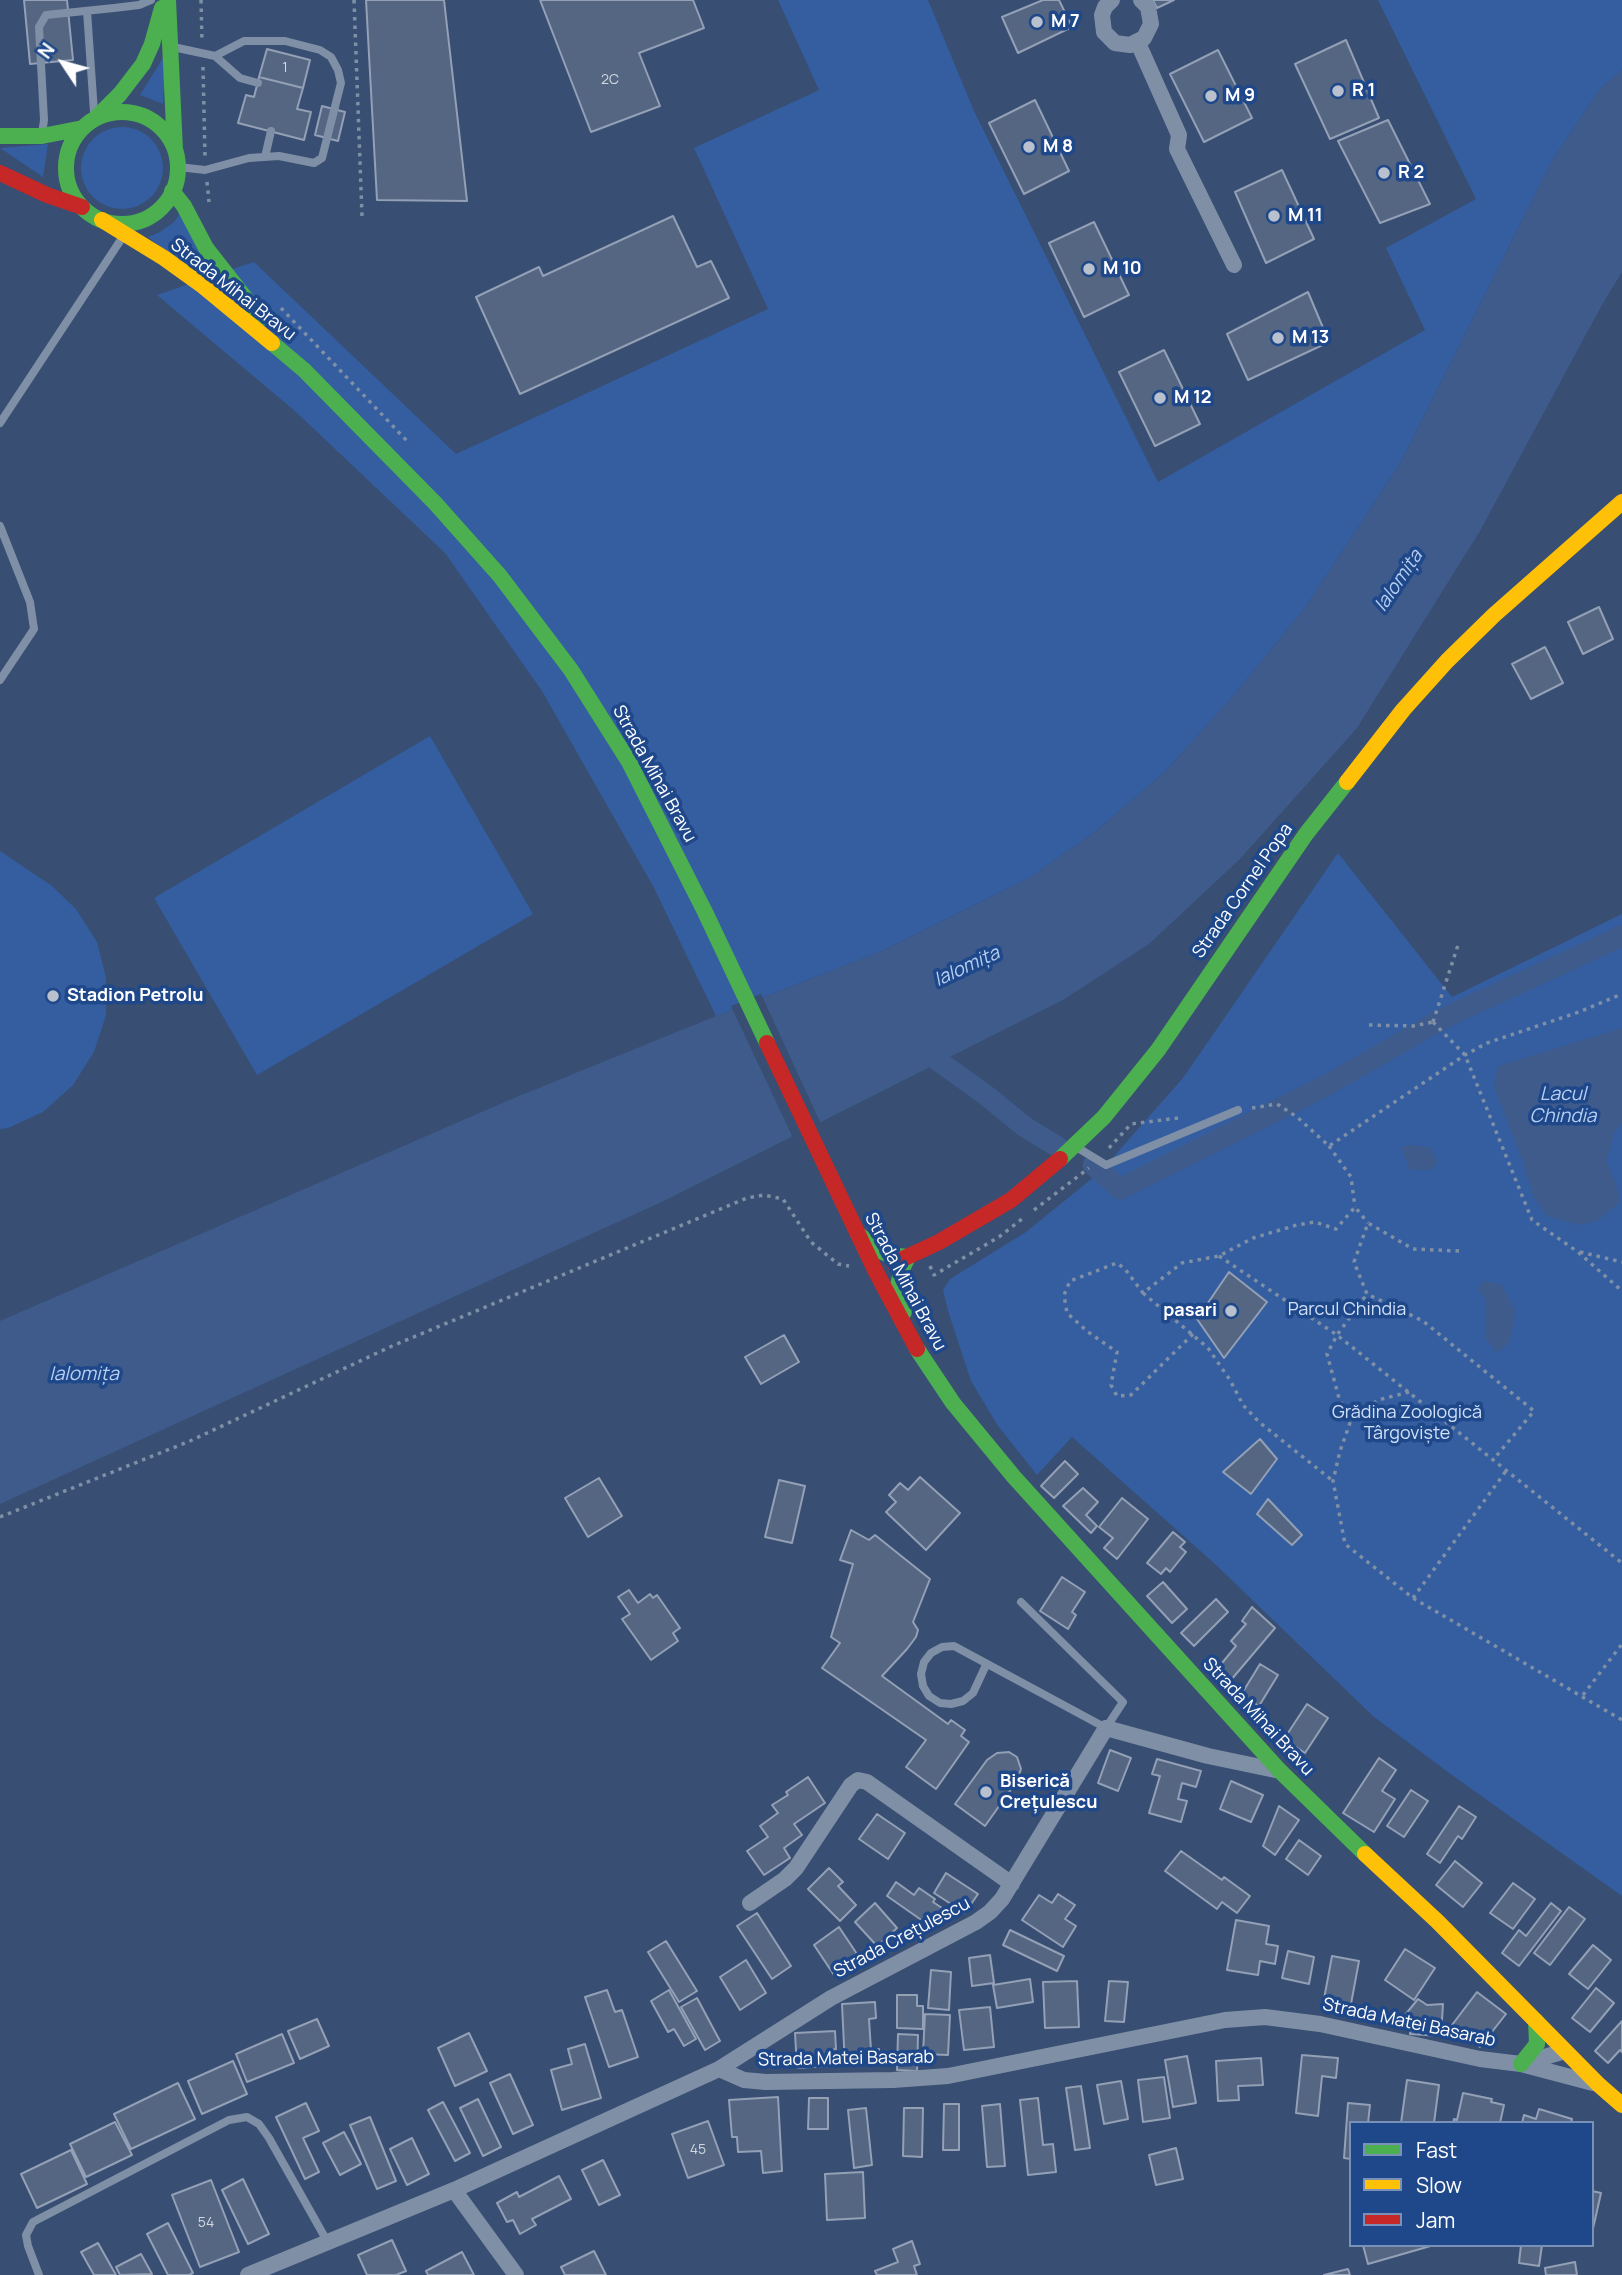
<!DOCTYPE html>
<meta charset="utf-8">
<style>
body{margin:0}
#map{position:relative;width:1622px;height:2275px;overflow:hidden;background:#384e72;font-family:Manrope,sans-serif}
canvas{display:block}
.legend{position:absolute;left:1349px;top:2121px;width:245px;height:126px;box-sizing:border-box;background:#1f488a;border:2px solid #7991b9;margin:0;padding:9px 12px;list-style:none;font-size:21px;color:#fff}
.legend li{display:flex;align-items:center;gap:14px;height:35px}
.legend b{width:35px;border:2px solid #7991b9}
.north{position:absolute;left:28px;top:28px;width:70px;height:70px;-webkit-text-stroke:5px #1f488a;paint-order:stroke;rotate:306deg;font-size:19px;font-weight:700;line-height:28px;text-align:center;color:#fff}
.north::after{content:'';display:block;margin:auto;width:24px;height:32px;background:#fff;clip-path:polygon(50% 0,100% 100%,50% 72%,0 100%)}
</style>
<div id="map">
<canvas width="1622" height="2275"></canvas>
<ul class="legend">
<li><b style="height:9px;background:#4caf50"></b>Fast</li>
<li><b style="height:9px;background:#ffc107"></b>Slow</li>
<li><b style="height:9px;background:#c62828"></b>Jam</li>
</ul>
<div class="north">N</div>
</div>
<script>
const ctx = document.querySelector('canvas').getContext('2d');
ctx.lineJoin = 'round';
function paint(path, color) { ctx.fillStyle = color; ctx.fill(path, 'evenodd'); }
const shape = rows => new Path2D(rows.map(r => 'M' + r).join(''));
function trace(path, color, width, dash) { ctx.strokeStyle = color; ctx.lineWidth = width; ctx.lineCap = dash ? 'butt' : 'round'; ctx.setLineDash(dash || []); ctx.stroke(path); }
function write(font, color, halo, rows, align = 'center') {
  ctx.font = font + ' Manrope,sans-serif'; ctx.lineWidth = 7; ctx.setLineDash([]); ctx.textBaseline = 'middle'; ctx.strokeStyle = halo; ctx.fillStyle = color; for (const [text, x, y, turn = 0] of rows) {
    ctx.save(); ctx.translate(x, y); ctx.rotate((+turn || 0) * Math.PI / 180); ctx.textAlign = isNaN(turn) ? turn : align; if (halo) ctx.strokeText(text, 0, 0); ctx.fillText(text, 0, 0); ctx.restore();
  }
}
paint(shape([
 [778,0,928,0,974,111,1158,482,1425,330,1386,248,1476,199,1378,0,1622,0,1622,70,1601,88,1553,159,1401,462,1305,608,1234,695,1165,772,1096,831,1031,877,882,951,716,1016,653,886,542,691,445,553,296,412,157,295,201,280,148,237,160,232,174,222,180,213,217,274,254,262,456,454,768,309,694,148,819,90],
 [166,53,163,104,140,95],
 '81 168a41 41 0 1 1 82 0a41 41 0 1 1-82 0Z',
 [48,144,43,177,0,148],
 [430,736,533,914,257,1075,154,898],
 [0,851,52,886,76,909,97,942,106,978,106,1015,94,1052,73,1085,43,1112,8,1128,0,1129],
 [1338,853,1452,997,1622,914,1622,1896,1456,1778,1374,1717,1215,1564,1072,1437,1037,1475,998,1426,971,1381,949,1314,943,1290,950,1279,1026,1232,1100,1172,1183,1078]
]), '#345ea0');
paint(shape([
 [1622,70,1622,272,1603,303,1480,531,1357,728,1240,859,1149,944,1063,1000,666,1200,0,1504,0,1321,514,1098,716,1016,882,951,1031,877,1096,831,1165,772,1234,695,1305,608,1401,462,1553,159,1601,88],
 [1622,1028,1622,1123,1614,1133,1607,1161,1618,1190,1619,1203,1597,1221,1578,1225,1547,1216,1533,1196,1523,1162,1494,1087,1498,1066],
 [1410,1145,1430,1147,1437,1163,1431,1170,1410,1170,1401,1147],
 [1483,1281,1501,1284,1515,1311,1510,1341,1498,1353,1486,1339,1485,1299,1478,1289]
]), '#3e5b8b');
paint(shape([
 [761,994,822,1126,794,1140,731,1006]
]), '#384e72');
trace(shape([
 [919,1047,987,1096,1025,1127,1058,1147],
 [1093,1165,1120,1189,1329,1084,1442,1019,1622,936]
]), '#3e5b8b', 21);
const building = shape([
 [24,0,67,0,73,60,30,64,24,0],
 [366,0,444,0,467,201,377,200,366,0],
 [540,0,693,0,704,28,639,53,660,106,591,132,540,0],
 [1043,0,1059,0,1072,27,1018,53,1002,17,1043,0],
 [1153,0,1174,0,1157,8,1153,0],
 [1346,40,1379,118,1330,139,1295,64,1346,40],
 [267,49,310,60,303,88,259,77,267,49],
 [1218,50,1252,118,1204,142,1170,74,1218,50],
 [259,77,303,88,297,109,311,112,304,140,238,123,246,95,254,97,259,77],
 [1035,100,1069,171,1024,194,989,123,1035,100],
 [322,106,345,112,338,141,315,135,322,106],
 [1388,120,1430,204,1380,223,1338,141,1388,120],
 [1282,170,1314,239,1266,263,1235,192,1282,170],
 [673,216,697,267,711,261,729,298,520,394,476,297,539,267,543,276,673,216],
 [1094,222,1129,295,1084,317,1049,243,1094,222],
 [1308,292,1329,342,1248,380,1227,334,1308,292],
 [1164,350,1200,424,1155,446,1119,372,1164,350],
 [1599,607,1613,639,1583,654,1568,622,1599,607],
 [1545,647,1563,683,1531,699,1512,664,1545,647],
 [1229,1272,1267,1302,1224,1358,1197,1319,1229,1272],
 [784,1335,799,1362,761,1384,745,1357,784,1335],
 [1260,1439,1277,1459,1251,1494,1223,1472,1260,1439],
 [1065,1461,1078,1474,1054,1498,1041,1486,1065,1461],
 [920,1477,960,1513,926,1550,886,1512,896,1502,889,1495,900,1483,908,1490,920,1477],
 [599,1478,622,1516,588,1537,565,1498,599,1478],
 [779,1480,805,1486,792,1543,765,1537,779,1480],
 [1083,1488,1098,1502,1086,1515,1097,1526,1091,1533,1063,1506,1083,1488],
 [1122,1498,1148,1519,1117,1559,1104,1548,1113,1538,1099,1527,1122,1498],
 [1268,1499,1302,1535,1292,1545,1257,1514,1268,1499],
 [851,1530,869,1540,875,1535,930,1579,913,1622,918,1630,916,1637,907,1649,882,1676,948,1724,951,1720,965,1730,961,1736,969,1742,936,1789,906,1767,926,1740,822,1668,840,1643,831,1637,853,1564,840,1560,851,1530],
 [1173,1532,1185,1542,1180,1547,1186,1552,1170,1572,1166,1568,1161,1574,1147,1563,1173,1532],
 [1062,1577,1085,1592,1072,1612,1076,1615,1068,1629,1040,1611,1062,1577],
 [1163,1582,1187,1609,1172,1623,1147,1596,1163,1582],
 [629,1590,638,1603,650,1594,653,1598,657,1595,680,1628,673,1633,678,1641,651,1660,622,1619,630,1614,618,1597,629,1590],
 [1216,1599,1228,1612,1194,1646,1181,1633,1216,1599],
 [1252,1607,1275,1628,1231,1680,1218,1668,1236,1646,1231,1641,1246,1624,1242,1621,1252,1607],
 [1260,1664,1278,1675,1259,1706,1241,1695,1260,1664],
 [1307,1704,1328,1718,1305,1753,1284,1739,1307,1704],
 [1110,1750,1131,1758,1118,1791,1098,1783,1110,1750],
 [1009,1752,1017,1757,1021,1769,1017,1781,985,1826,955,1804,987,1760,997,1753,1009,1752],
 [1379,1758,1396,1770,1382,1791,1395,1799,1374,1832,1343,1813,1379,1758],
 [1157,1759,1201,1771,1196,1787,1182,1783,1178,1799,1187,1801,1181,1822,1149,1813,1160,1776,1152,1774,1157,1759],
 [808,1777,825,1803,794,1824,802,1835,784,1848,790,1858,764,1875,747,1851,768,1837,760,1826,778,1813,772,1805,788,1795,786,1792,808,1777],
 [1231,1781,1263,1795,1251,1822,1220,1809,1231,1781],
 [1411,1790,1428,1801,1404,1837,1387,1826,1411,1790],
 [1279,1806,1299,1820,1275,1855,1263,1846,1279,1806],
 [1459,1806,1476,1817,1462,1839,1458,1836,1440,1863,1427,1854,1459,1806],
 [877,1814,905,1833,888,1859,859,1839,877,1814],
 [1299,1840,1321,1856,1308,1875,1286,1859,1299,1840],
 [1181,1851,1222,1880,1224,1877,1250,1896,1237,1913,1222,1902,1217,1909,1165,1871,1181,1851],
 [1455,1861,1482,1883,1463,1907,1436,1885,1455,1861],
 [829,1868,843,1882,838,1886,856,1905,840,1921,808,1889,829,1868],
 [946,1873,978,1894,965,1913,934,1893,946,1873],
 [896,1882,914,1895,919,1888,935,1899,933,1902,942,1908,930,1926,887,1896,896,1882],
 [1513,1883,1535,1899,1513,1929,1490,1913,1513,1883],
 [1058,1894,1075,1905,1065,1919,1076,1926,1063,1947,1022,1920,1039,1895,1052,1903,1058,1894],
 [875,1903,897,1928,877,1946,855,1922,875,1903],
 [1551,1903,1561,1911,1519,1966,1502,1953,1519,1930,1526,1936,1551,1903],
 [1569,1907,1585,1919,1550,1965,1534,1953,1569,1907],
 [757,1913,791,1966,772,1979,737,1926,757,1913],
 [1236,1920,1269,1926,1266,1944,1278,1946,1275,1964,1260,1961,1258,1975,1227,1970,1236,1920],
 [839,1927,859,1957,834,1975,814,1945,839,1927],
 [1010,1930,1064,1956,1057,1971,1003,1945,1010,1930],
 [666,1941,697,1991,679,2002,648,1952,666,1941],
 [1593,1945,1611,1960,1588,1989,1569,1974,1593,1945],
 [1405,1949,1435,1968,1414,2000,1385,1980,1405,1949],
 [1288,1951,1314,1957,1309,1984,1282,1978,1288,1951],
 [990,1955,994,1983,972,1986,969,1958,990,1955],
 [1332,1956,1359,1961,1351,2004,1324,1999,1332,1956],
 [746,1960,766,1993,740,2010,720,1977,746,1960],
 [931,1970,951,1972,949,2010,928,2008,931,1970],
 [1030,1979,1033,2002,997,2008,993,1985,1030,1979],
 [1077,1981,1079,2027,1045,2028,1043,1982,1077,1981],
 [1109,1981,1128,1982,1124,2022,1105,2021,1109,1981],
 [1596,1988,1614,2003,1590,2032,1572,2018,1596,1988],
 [607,1990,615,2012,622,2010,638,2057,609,2067,585,1997,607,1990],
 [669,1990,696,2039,684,2046,674,2029,668,2032,651,2001,669,1990],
 [1477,1992,1506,2014,1480,2047,1452,2025,1477,1992],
 [897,1995,917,1995,917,2006,923,2006,923,2029,897,2028,897,1995],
 [697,1998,720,2041,705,2050,681,2007,697,1998],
 [1418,1999,1427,2005,1443,2004,1441,2036,1410,2034,1412,2019,1405,2015,1418,1999],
 [875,2002,876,2018,869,2019,871,2050,879,2049,880,2064,845,2066,842,2004,875,2002],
 [990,2007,994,2047,964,2050,959,2010,990,2007],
 [925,2014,950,2015,948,2055,923,2054,925,2014],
 [317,2019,329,2046,300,2059,288,2031,317,2019],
 [1622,2021,1622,2052,1620,2050,1608,2063,1595,2051,1622,2021],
 [835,2031,836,2049,828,2050,829,2066,797,2068,795,2033,835,2031],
 [469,2033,487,2071,455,2086,438,2048,469,2033],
 [282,2034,294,2063,247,2082,236,2054,282,2034],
 [898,2034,918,2035,917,2071,897,2070,898,2034],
 [585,2044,601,2098,562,2110,551,2070,572,2064,568,2049,585,2044],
 [1302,2055,1338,2058,1336,2078,1322,2076,1318,2116,1296,2113,1302,2055],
 [1187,2056,1196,2103,1173,2107,1165,2060,1187,2056],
 [1261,2058,1263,2085,1238,2086,1239,2100,1218,2101,1216,2061,1261,2058],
 [233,2061,247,2094,202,2114,188,2081,233,2061],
 [510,2074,533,2125,513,2134,490,2083,510,2074],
 [1164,2077,1170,2118,1143,2122,1138,2080,1164,2077],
 [1407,2080,1439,2085,1434,2123,1401,2123,1407,2080],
 [1121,2081,1128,2119,1104,2124,1097,2085,1121,2081],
 [178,2083,195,2119,131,2149,114,2114,178,2083],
 [1081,2086,1090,2148,1075,2150,1066,2088,1081,2086],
 [1463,2093,1492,2099,1491,2102,1504,2105,1500,2123,1453,2123,1454,2119,1457,2120,1463,2093],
 [778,2097,782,2171,763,2173,761,2151,738,2152,737,2137,732,2137,729,2100,778,2097],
 [809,2098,828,2098,828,2129,808,2129,809,2098],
 [1038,2098,1043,2145,1053,2144,1056,2172,1028,2175,1020,2100,1038,2098],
 [478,2099,501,2147,483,2156,460,2108,478,2099],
 [443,2102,470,2153,455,2161,428,2110,443,2102],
 [306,2103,319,2131,303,2138,319,2172,305,2179,276,2117,306,2103],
 [1348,2103,1370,2105,1368,2123,1351,2123,1351,2159,1344,2158,1348,2103],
 [944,2104,959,2104,959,2150,943,2150,944,2104],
 [1000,2104,1005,2166,987,2167,982,2106,1000,2104],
 [866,2108,872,2165,854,2168,848,2110,866,2108],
 [904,2108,923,2108,922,2157,903,2156,904,2108],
 [1539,2109,1572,2119,1571,2123,1522,2123,1524,2115,1536,2119,1539,2109],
 [370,2117,396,2181,377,2189,350,2125,370,2117],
 [708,2121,724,2165,688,2178,672,2134,708,2121],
 [115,2122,132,2155,86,2177,70,2144,115,2122],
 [344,2132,361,2164,340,2175,323,2143,344,2132],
 [412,2138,429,2174,407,2185,390,2149,412,2138],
 [1176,2148,1183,2179,1156,2185,1149,2155,1176,2148],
 [71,2150,87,2184,37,2208,21,2174,71,2150],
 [603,2160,620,2195,599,2205,582,2170,603,2160],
 [863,2172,865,2218,827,2220,825,2174,863,2172],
 [559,2176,571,2199,532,2219,536,2225,520,2234,513,2220,507,2222,497,2203,517,2192,519,2197,559,2176],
 [243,2179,269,2234,248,2244,222,2190,243,2179],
 [211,2180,239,2252,200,2267,172,2195,211,2180],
 [1592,2191,1601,2193,1592,2233,1592,2191],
 [168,2223,193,2273,189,2275,168,2275,147,2234,168,2223],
 [392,2240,406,2271,396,2275,367,2275,358,2255,392,2240],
 [912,2241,920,2264,914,2266,917,2275,877,2275,875,2271,898,2262,893,2249,912,2241],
 [98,2243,116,2275,94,2275,81,2252,98,2243],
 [1363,2245,1434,2245,1368,2264,1363,2245],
 [1521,2245,1542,2245,1539,2266,1519,2263,1521,2245],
 [594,2251,606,2275,565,2275,561,2267,594,2251],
 [462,2252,474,2275,428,2275,426,2271,462,2252],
 [141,2254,152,2274,120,2275,116,2267,141,2254],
 [1575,2262,1577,2275,1546,2275,1545,2268,1575,2262],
 [1348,2269,1350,2275,1324,2275,1348,2269]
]);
paint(building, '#546682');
trace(building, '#93a0b5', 2);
trace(shape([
 [201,0,202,42],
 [354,0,362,216],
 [203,67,205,157],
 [207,182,209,202],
 [281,308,408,442],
 [1433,1022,1465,1055,1532,1220,1578,1252,1622,1291],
 [1433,1022,1459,942],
 [1369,1025,1413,1026,1433,1022],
 [1252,1108,1277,1104,1297,1117,1329,1146,1465,1055,1487,1043,1579,1012,1622,994],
 [1329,1146,1351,1177,1355,1207],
 [1109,1148,1131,1124,1178,1118],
 [1034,1210,1089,1168],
 [1459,1251,1413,1249,1368,1223,1354,1262,1367,1294,1423,1321,1534,1411,1493,1460],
 [1580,1252,1622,1262],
 [1219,1256,1337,1335,1622,1563],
 [930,1266,934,1275,999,1237,1022,1219],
 [1143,1293,1208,1348,1230,1380,1243,1405,1259,1422,1333,1481],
 [1193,1334,1131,1395,1117,1396,1111,1385,1117,1352,1088,1332,1067,1313,1064,1295,1070,1281,1117,1263,1125,1269,1143,1293,1182,1263,1219,1256,1253,1238,1297,1225,1315,1222,1336,1229,1355,1207,1368,1223],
 [1409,1392,1378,1400,1351,1420,1340,1451,1333,1481,1345,1544,1413,1598,1622,1720],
 [1351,1420,1339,1398,1327,1354,1337,1335,1367,1294],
 [0,1517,190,1441,392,1346,747,1198,764,1195,783,1199,811,1242,838,1264,849,1266],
 [1413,1598,1506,1471],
 [1583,1695,1622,1644]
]), '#7f8fa6', 3.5, [3.5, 5]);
trace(shape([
 [87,11,94,112],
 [173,47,215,56,240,78,258,83],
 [42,134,44,120,39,27,46,15,114,8,139,5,151,0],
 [265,157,271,131],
 [178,167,205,170,249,158,279,156,314,163,322,158,341,83,338,70,331,57,320,50,285,41,244,41,215,56],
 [0,423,124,235],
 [0,526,30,602,34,629,0,680],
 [1078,1148,1106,1165,1238,1110],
 [986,1665,973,1693,963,1701,951,1704,940,1703,929,1696,923,1686,921,1674,924,1662,931,1653,942,1647,954,1646,1106,1728,1123,1702,1021,1602],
 [39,2275,28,2246,26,2235,33,2222,229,2120,247,2117,259,2124,269,2138,327,2241]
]), '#7f8fa6', 8);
trace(shape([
 [1112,0,1105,7,1102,15,1104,32,1115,43,1130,45,1144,38,1151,24,1148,7,1141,0],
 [1138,43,1179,135,1177,149,1234,265],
 [750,1903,785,1879,796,1868,851,1785,858,1780,867,1782,1012,1884],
 [1524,2063,1565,2051],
 [719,2069,744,2080,766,2082,893,2080,948,2076,1225,2020,1265,2017,1320,2024,1480,2059,1521,2064,1593,2083],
 [454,2190,516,2275],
 [248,2275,454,2190,719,2069,831,1998,976,1922,990,1912,1002,1899,1106,1728,1208,1756,1280,1771]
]), '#7f8fa6', 16);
trace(shape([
 [168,0,175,150],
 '66 168a56 56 0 1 1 112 0a56 56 0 1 1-112 0Z',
 [96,118,120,94,143,64,152,44,162,8],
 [0,136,42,136,83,128],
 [172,191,184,206,206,248,261,318],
 [272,343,304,370,435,503,500,576,571,670,629,762,705,912,767,1043],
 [1060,1159,1104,1117,1158,1050,1306,834,1347,782],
 [858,1234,878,1250,889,1255,908,1257,901,1271,898,1286,904,1312],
 [917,1349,953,1403,1014,1477,1280,1771,1365,1854],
 [1521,2064,1537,2044,1536,2021]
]), '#4caf50', 16);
trace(shape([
 [102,220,164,258,203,286,272,343],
 [1347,782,1403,710,1447,661,1494,615,1622,502],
 [1365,1854,1437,1921,1599,2085,1622,2105]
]), '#ffc107', 16);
trace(shape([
 [0,173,47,195,82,207],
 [767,1043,876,1272,917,1349],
 [894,1263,939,1242,1011,1200,1060,1159]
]), '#c62828', 16);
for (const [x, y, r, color] of [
 [1037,22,7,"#b9c1ce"],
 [1338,91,7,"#b9c1ce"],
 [1211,96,7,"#b9c1ce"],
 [1029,147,7,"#b9c1ce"],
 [1384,173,7,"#b9c1ce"],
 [1274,216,7,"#b9c1ce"],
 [1089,269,7,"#b9c1ce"],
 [1278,338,7,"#b9c1ce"],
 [1160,398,7,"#b9c1ce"],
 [53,996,7,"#b9c1ce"],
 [1231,1311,7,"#b9c1ce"],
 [986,1792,7,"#b9c1ce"]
]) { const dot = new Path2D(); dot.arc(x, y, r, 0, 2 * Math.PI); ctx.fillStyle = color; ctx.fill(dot); trace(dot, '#1f488a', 2.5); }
write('14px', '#d4d9e0', null, [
 ["1",285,68],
 ["2C",610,80],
 ["45",698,2150],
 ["54",206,2223]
]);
write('bold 18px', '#fff', '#1f488a', [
 ["M 7",1051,22],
 ["R 1",1352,91],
 ["M 9",1225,96],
 ["M 8",1043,147],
 ["R 2",1398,173],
 ["M 11",1288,216],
 ["M 10",1103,269],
 ["M 13",1292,338],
 ["M 12",1174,398],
 ["Stadion Petrolu",67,996],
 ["pasari",1217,1311,"right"],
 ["Biserică",1000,1782],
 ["Crețulescu",1000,1803]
], 'left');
write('18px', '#fff', '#1f488a', [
 ["Strada Mihai Bravu",233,290,38],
 ["Strada Mihai Bravu",654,774,61],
 ["Strada Cornel Popa",1243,891,-55],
 ["Strada Mihai Bravu",905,1282,62],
 ["Strada Mihai Bravu",1258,1717,47],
 ["Strada Crețulescu",902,1938,-28],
 ["Strada Matei Basarab",1409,2023,12],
 ["Strada Matei Basarab",846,2059,-1]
]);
write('18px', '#d0e0f8', '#1f488a', [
 ["Parcul Chindia",1347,1310],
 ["Grădina Zoologică",1407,1413],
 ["Târgoviște",1407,1434]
]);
write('italic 19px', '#b7cff2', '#1f488a', [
 ["Ialomița",1399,581,-56],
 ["Ialomița",967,967,-25],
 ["Lacul",1563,1095],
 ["Chindia",1563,1117],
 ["Ialomița",84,1375]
]);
</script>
